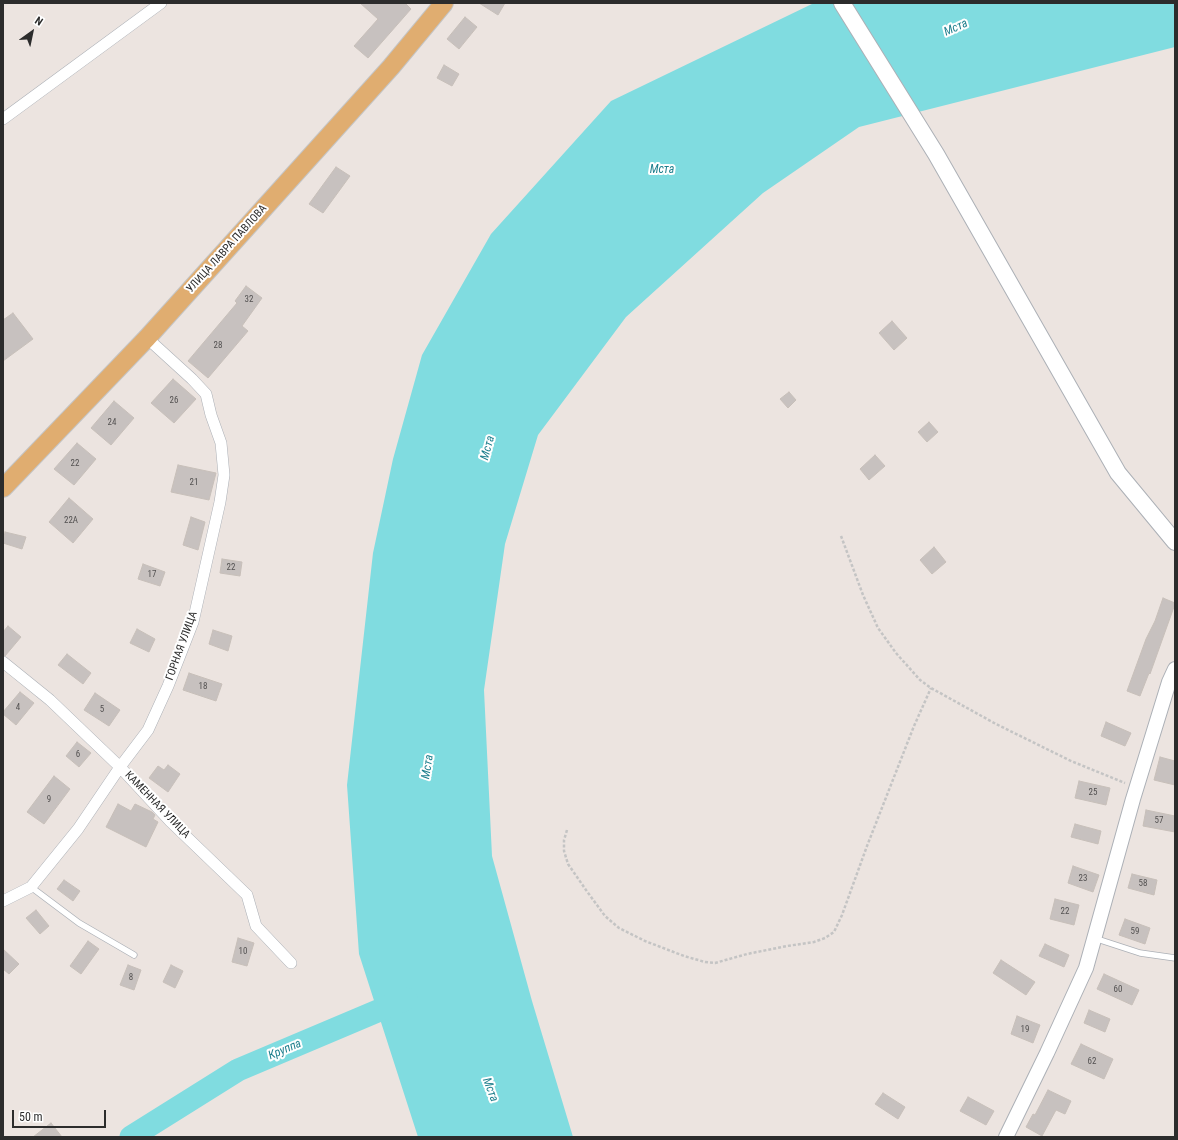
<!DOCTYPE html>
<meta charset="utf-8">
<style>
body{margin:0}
#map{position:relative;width:1178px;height:1140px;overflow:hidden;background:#ece4e0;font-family:"Roboto Condensed",sans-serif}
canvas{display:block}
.frame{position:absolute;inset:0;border:4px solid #2c2c2c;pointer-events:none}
.north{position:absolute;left:12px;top:12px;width:40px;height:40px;-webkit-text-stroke:3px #fff;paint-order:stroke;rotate:33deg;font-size:11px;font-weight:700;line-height:16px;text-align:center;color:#2c2c2c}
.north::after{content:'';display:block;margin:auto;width:14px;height:18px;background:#2c2c2c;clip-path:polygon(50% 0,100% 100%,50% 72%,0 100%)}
.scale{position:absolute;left:12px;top:1110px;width:94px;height:18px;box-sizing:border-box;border:2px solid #2c2c2c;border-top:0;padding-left:5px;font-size:12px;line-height:14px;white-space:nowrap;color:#2c2c2c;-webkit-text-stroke:3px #fff;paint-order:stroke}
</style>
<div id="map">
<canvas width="1178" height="1140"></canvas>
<div class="frame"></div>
<div class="north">N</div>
<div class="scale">50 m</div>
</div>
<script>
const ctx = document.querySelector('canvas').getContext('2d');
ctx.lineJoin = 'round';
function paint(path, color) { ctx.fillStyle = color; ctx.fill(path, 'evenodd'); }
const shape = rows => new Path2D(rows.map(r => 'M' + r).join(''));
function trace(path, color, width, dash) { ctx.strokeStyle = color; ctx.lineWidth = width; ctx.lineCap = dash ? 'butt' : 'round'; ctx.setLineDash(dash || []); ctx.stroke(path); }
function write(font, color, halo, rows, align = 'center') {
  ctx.font = font + ' "Roboto Condensed",sans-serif'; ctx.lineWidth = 4; ctx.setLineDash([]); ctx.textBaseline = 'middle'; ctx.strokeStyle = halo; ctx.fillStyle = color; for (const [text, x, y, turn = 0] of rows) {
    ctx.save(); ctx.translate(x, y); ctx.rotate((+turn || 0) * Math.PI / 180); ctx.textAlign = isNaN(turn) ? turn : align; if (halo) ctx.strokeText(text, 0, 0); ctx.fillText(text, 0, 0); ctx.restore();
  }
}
paint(shape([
 [814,3,1175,3,1175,47,859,127,763,193,626,317,538,435,505,544,484,690,492,856,532,1001,573,1137,418,1137,359,954,347,785,373,553,393,459,422,355,491,234,611,101]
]), '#80dce0');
trace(shape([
 [131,1137,238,1070,406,999]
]), '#80dce0', 23);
const building = shape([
 [360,3,405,3,411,9,368,58,354,46,378,19,360,3],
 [479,3,505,3,498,15,479,3],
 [465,17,477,27,459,49,447,39,465,17],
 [444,65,459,74,452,86,437,78,444,65],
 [336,167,350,176,323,213,309,204,336,167],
 [246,286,262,298,242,326,248,331,208,378,188,361,237,303,235,301,246,286],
 [13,313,33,339,3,361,3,320,13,313],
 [892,321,907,338,894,350,879,333,892,321],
 [173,379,196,399,174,423,151,403,173,379],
 [789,392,796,400,788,408,780,399,789,392],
 [114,401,134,418,111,445,91,428,114,401],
 [929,422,938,432,927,442,918,432,929,422],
 [77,443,96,459,74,485,54,469,77,443],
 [875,455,885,466,869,480,860,469,875,455],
 [178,465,216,473,209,500,171,492,178,465],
 [69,498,93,519,73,543,49,522,69,498],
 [191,517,205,522,198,550,183,545,191,517],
 [5,532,26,537,22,549,3,543,5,532],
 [934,547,946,562,932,574,920,560,934,547],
 [222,559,242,562,240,576,220,573,222,559],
 [143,564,165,572,160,586,138,579,143,564],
 [1163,598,1175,603,1175,604,1150,674,1149,673,1140,696,1127,691,1146,639,1155,621,1163,598],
 [8,626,21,637,5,656,3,655,3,632,8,626],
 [137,629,155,639,149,652,130,643,137,629],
 [213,630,232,636,228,651,209,644,213,630],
 [67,654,91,673,83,684,58,665,67,654],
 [189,673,222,684,216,701,183,690,189,673],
 [20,692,34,703,16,725,3,714,3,712,20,692],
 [95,693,120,710,109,726,84,710,95,693],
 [1106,722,1131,733,1125,746,1101,736,1106,722],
 [77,742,91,753,79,767,66,756,77,742],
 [1160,757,1175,761,1175,785,1154,780,1160,757],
 [168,765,180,774,168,792,149,778,158,766,164,770,168,765],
 [54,776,70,789,44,824,27,812,54,776],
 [1079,781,1110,788,1106,805,1075,798,1079,781],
 [118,804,131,811,135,804,152,812,155,815,153,819,158,822,146,847,106,827,118,804],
 [1146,810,1175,816,1175,832,1143,826,1146,810],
 [1075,824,1101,831,1098,844,1071,837,1075,824],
 [1073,866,1099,875,1093,892,1068,883,1073,866],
 [1132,874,1157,880,1154,895,1128,888,1132,874],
 [64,880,80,891,73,901,57,889,64,880],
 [1055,899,1079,905,1074,925,1050,919,1055,899],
 [36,910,49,926,40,934,26,918,36,910],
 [1125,919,1150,928,1145,944,1119,935,1125,919],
 [238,938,254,943,247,966,232,962,238,938],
 [88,941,99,949,81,974,70,966,88,941],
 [1045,944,1069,955,1064,967,1039,956,1045,944],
 [3,949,19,964,9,974,3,969,3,949],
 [1001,960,1035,982,1026,995,993,973,1001,960],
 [128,965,141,970,134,990,120,985,128,965],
 [171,965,183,971,175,988,163,982,171,965],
 [1104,974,1139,990,1132,1005,1097,989,1104,974],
 [1089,1010,1110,1019,1105,1032,1084,1023,1089,1010],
 [1017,1016,1040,1025,1033,1043,1011,1034,1017,1016],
 [1081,1044,1113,1059,1104,1079,1071,1064,1081,1044],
 [1048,1090,1071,1101,1065,1114,1056,1110,1042,1136,1026,1127,1033,1114,1035,1115,1048,1090],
 [883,1093,905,1107,898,1119,875,1104,883,1093],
 [968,1097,994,1111,986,1125,960,1111,968,1097],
 [51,1123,62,1137,33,1137,51,1123]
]);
paint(building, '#c7c1bf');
trace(building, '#c7bfb9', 1);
const service = shape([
 [31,887,79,923,134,955],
 [1094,938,1140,953,1175,958]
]);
const minor = shape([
 [3,119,161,3],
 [3,662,50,700,120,767,170,821,247,895,256,926,291,963],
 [3,901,31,887,78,829,120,767,148,730,168,686,193,622,220,502,224,475,221,443,211,415,206,394,192,379,147,338]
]);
const tertiary = shape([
 [1006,1137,1047,1053,1086,968,1133,799,1169,682,1175,669]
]);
const secondary = shape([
 [842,3,936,154,1118,473,1175,542]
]);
const primary = shape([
 [3,488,147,338,391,67,444,3]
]);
trace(service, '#acb0b6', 7);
trace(minor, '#acb0b6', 12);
trace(tertiary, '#acb0b6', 16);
trace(secondary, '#acb0b6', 18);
trace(primary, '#c4c4c4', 20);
trace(shape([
 [841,536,863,595,878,628,896,653,920,680,931,688,996,724,1071,761,1125,783],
 [567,830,564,840,564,851,568,864,586,890,605,916,619,928,645,941,684,956,705,962,715,963,747,954,787,946,814,942,825,938,834,932,842,915,867,846,914,726,931,688]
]), '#c4c4c4', 2.5, [3, 2]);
trace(service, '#fff', 5.5);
trace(minor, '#fff', 11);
trace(tertiary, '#fff', 14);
trace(secondary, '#fff', 16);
trace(primary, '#e0ad70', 18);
write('9px', '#535151', null, [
 ["32",249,300],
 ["28",218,346],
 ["26",174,401],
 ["24",112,423],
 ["22",75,464],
 ["21",194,483],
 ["22А",71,521],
 ["22",231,568],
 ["17",152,575],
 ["18",203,687],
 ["4",18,708],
 ["5",102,710],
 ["6",78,755],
 ["25",1093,793],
 ["9",49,800],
 ["57",1159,821],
 ["23",1083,879],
 ["58",1143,884],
 ["22",1065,912],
 ["59",1135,932],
 ["10",243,952],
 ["8",131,978],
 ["60",1118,990],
 ["19",1025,1030],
 ["62",1092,1062]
]);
write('11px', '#2c2c2c', '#fff', [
 ["УЛИЦА ЛАВРА ПАВЛОВА",227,249,-48],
 ["ГОРНАЯ УЛИЦА",182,646,-70],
 ["КАМЕННАЯ УЛИЦА",157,805,46]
]);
write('italic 12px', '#1e7f8d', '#fff', [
 ["Мста",956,28,-24],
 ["Мста",662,170],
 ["Мста",488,448,-75],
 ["Мста",428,767,-81],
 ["Круппа",285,1050,-23],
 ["Мста",490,1090,69]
]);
</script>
